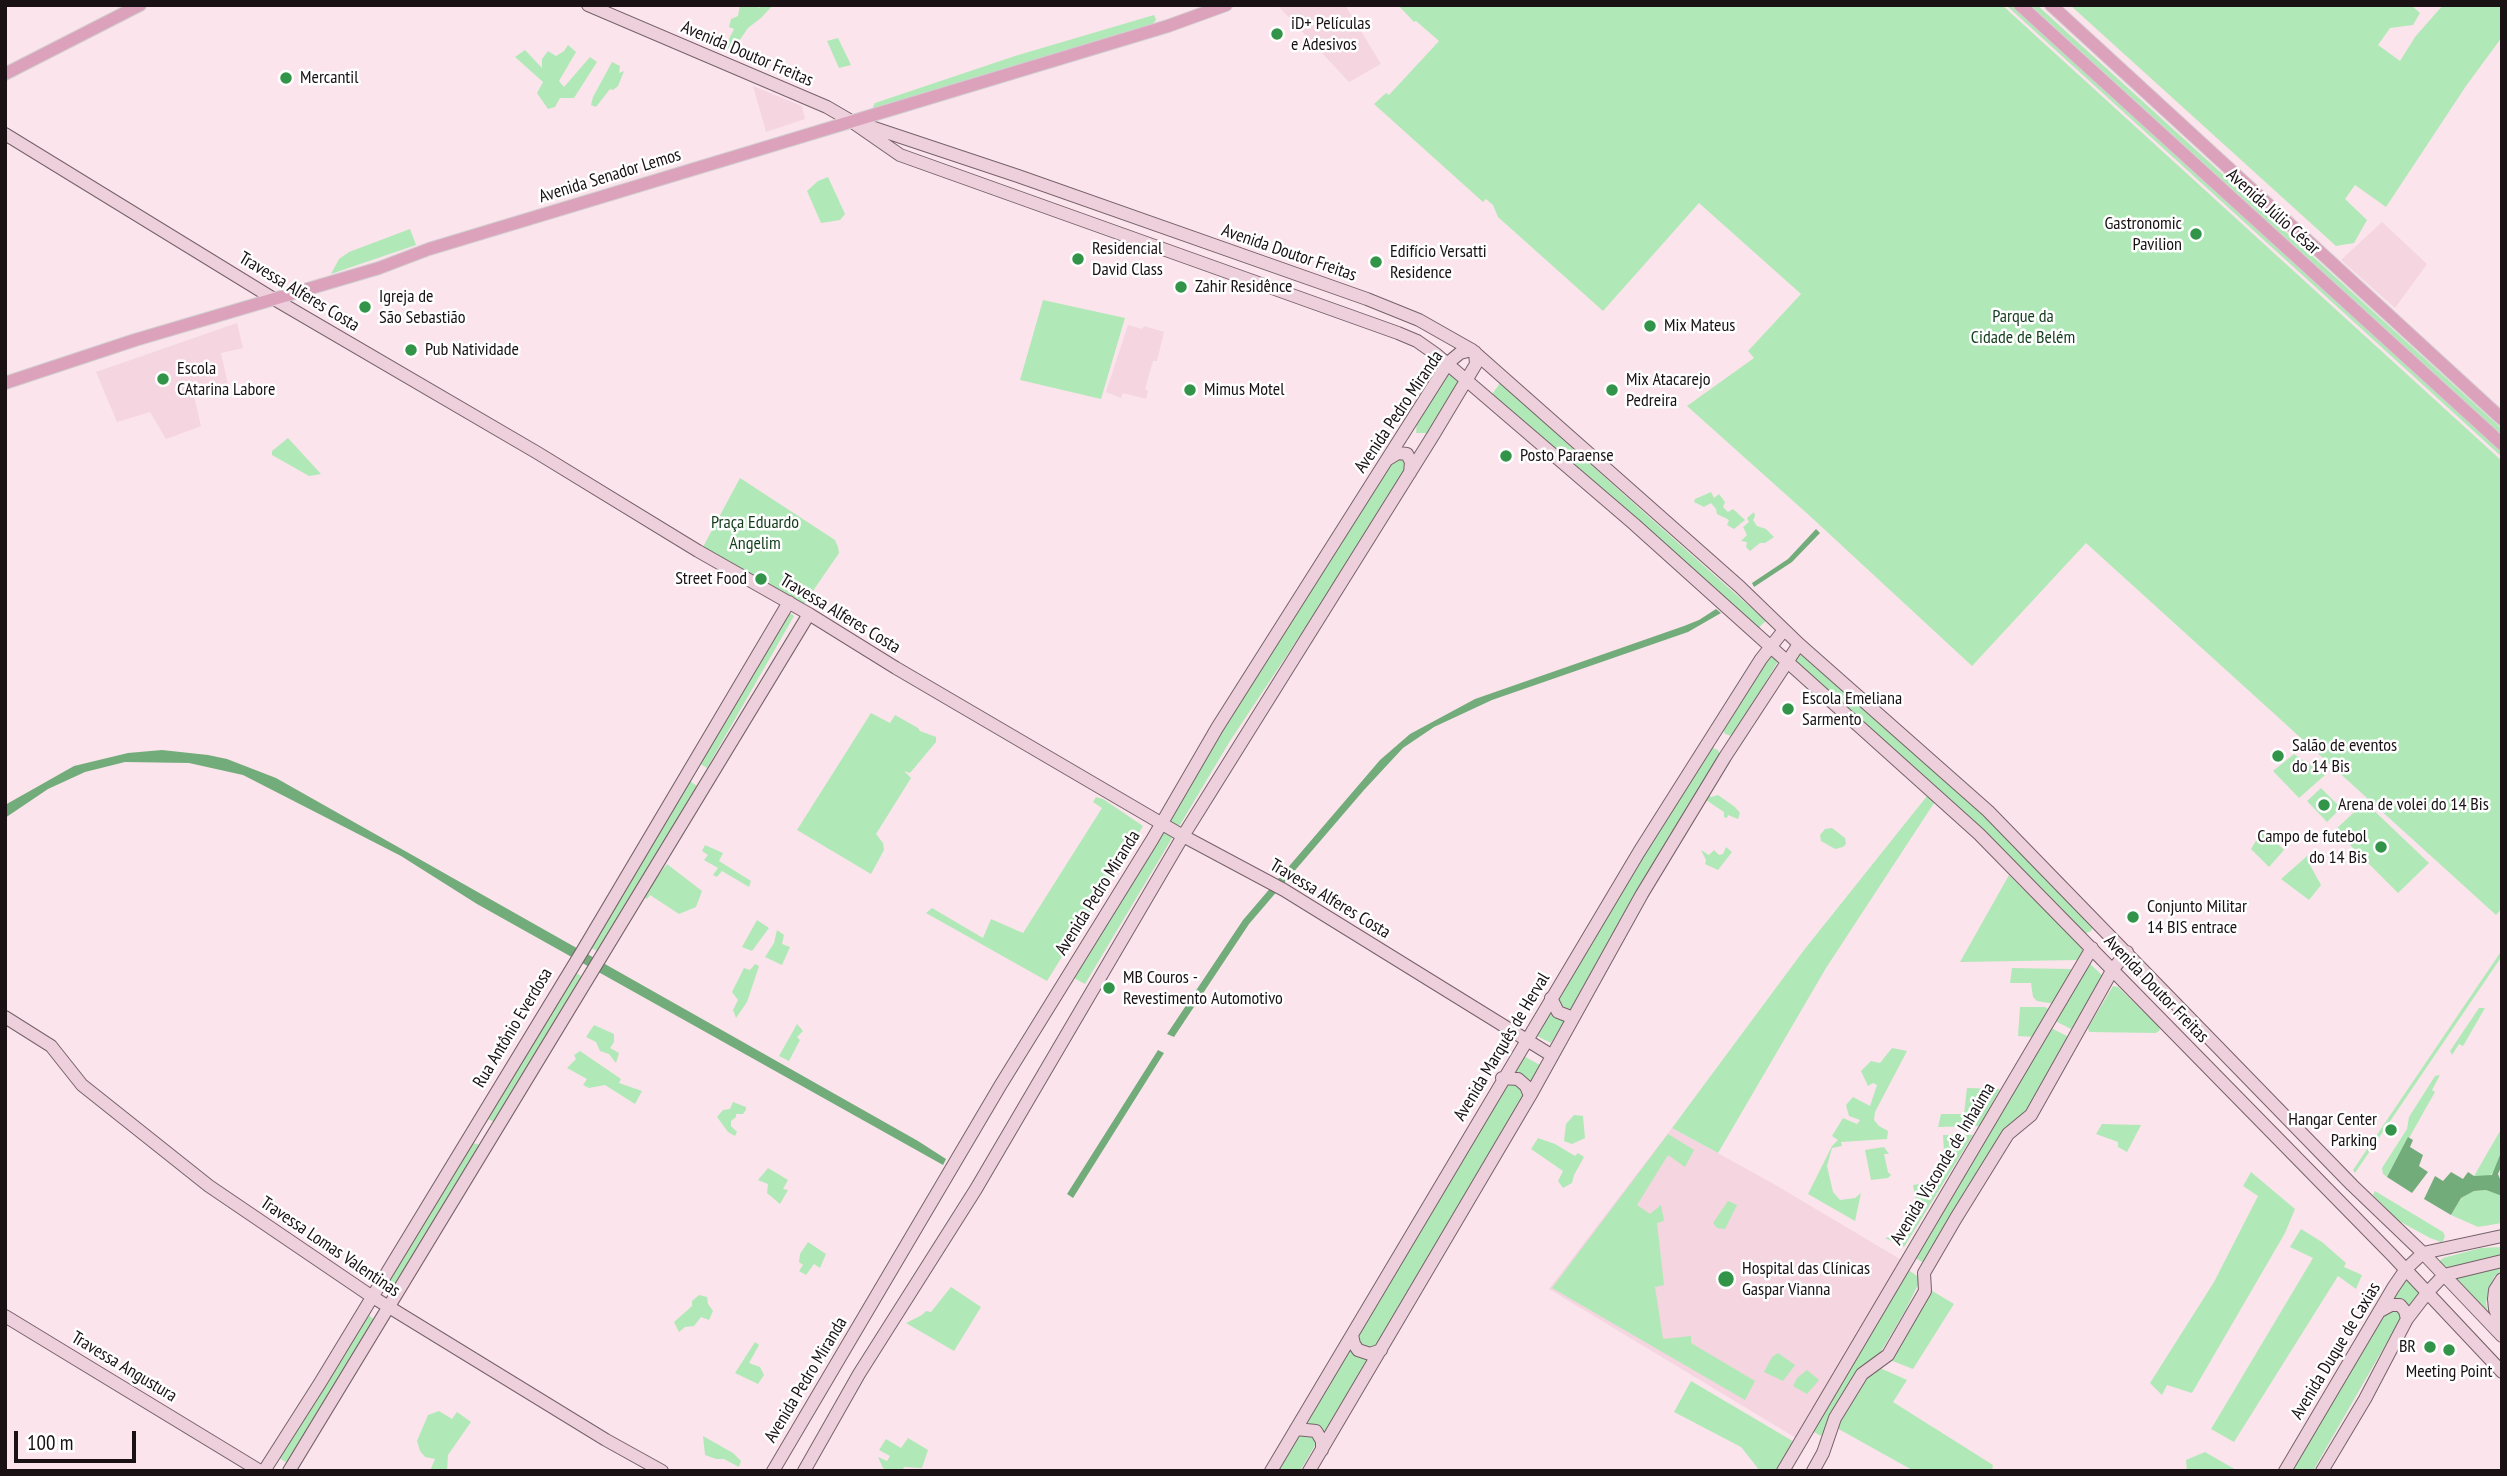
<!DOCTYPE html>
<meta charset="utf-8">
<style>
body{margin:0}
#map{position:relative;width:2507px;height:1476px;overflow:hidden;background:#fbe4ec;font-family:"PT Sans Narrow",sans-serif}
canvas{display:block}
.frame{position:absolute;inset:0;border:7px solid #191114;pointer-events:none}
.scale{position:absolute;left:14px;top:1431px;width:122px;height:32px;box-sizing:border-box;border:4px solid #191114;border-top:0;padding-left:9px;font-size:21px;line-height:24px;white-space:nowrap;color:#191114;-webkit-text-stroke:5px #fff;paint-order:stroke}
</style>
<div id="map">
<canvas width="2507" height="1476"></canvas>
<div class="frame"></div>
<div class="scale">100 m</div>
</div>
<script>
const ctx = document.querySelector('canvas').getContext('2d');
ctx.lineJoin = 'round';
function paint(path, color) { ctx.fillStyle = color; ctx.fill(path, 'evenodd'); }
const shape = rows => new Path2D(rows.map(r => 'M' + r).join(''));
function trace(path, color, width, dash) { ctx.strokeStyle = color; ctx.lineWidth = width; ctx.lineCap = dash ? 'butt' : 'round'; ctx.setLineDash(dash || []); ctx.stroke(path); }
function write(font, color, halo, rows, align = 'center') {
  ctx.font = font + ' "PT Sans Narrow",sans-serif'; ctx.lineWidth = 5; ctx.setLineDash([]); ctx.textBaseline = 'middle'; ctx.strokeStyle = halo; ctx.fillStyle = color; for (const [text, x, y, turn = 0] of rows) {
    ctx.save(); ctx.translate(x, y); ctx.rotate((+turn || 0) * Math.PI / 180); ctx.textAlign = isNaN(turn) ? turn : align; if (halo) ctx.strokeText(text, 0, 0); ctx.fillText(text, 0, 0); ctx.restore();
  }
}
paint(shape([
 [1286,5,1345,5,1381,64,1349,82,1279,7],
 [753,86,802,106,805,119,766,132],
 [2382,222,2427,264,2395,308,2341,260],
 [237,323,243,348,221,353,228,385,194,396,201,426,166,439,150,412,117,422,96,372],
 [1128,325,1142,329,1144,326,1164,332,1157,361,1153,361,1145,389,1148,391,1146,399,1123,393,1121,398,1106,392],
 [1672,1128,1772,1183,1905,1262,1801,1441,1549,1289]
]), '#f4d5e0');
paint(shape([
 [740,5,756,5,759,8,761,5,773,5,761,18,748,28,730,54,727,43,734,29,729,27,731,19,738,16],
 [1398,5,2002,5,2502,461,2502,908,2496,915,2086,543,1972,666,1811,517,1687,406,1754,358,1748,351,1801,294,1699,203,1603,311,1498,217,1493,205,1486,199,1483,202,1374,104,1386,93,1389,95,1439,41,1416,21,1414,22],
 [2006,5,2011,5,2502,452,2502,457],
 [2030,5,2037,5,2502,429,2502,435],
 [2070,5,2411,5,2420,13,2413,25,2390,28,2378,45,2400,61,2415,37,2443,5,2502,5,2502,37,2466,86,2386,207,2355,185,2345,199,2367,220,2354,243,2336,246],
 [1154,15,1156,20,1149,28,874,111,873,107,875,103,1015,56],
 [838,38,851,65,839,68,827,41],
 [568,45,576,52,559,81,564,87,590,57,597,62,574,98,560,98,555,107,548,109,537,93,543,82,515,57,525,50,542,68,542,59,548,51,556,56,564,51],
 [612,62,620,66,619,73,624,71,618,86,613,90,610,89,596,107,591,105,593,97],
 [828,177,845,214,840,220,821,223,807,191,818,181],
 [410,229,416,245,331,274,339,259,349,252],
 [1043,300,1125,318,1101,399,1020,380],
 [1450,372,1460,381,1428,433,1416,433,1417,420],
 [1500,383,1649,517,1766,621,1756,630,1490,397],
 [288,438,321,474,309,476,272,455,272,451],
 [1404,456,1407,474,1230,741,1085,984,1072,977,1174,807,1391,461],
 [740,478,835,540,838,547,839,553,804,604,703,547],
 [1711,492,1714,498,1719,494,1725,502,1723,507,1728,512,1733,509,1745,520,1734,529,1727,525,1729,520,1717,514,1716,509,1711,503,1704,507,1694,502,1695,499],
 [1754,512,1755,516,1753,520,1757,526,1766,529,1774,537,1765,543,1760,543,1750,551,1746,547,1747,542,1741,541,1747,535,1743,527,1749,522,1747,518],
 [787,614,792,614,794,616,707,768,697,762],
 [1798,652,1978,810,2093,926,2091,931,2082,935,1790,662],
 [1770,654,1777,660,1777,663,1736,733,1732,736,1725,734,1721,724],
 [871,713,890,723,895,715,918,728,920,731,936,737,936,742,910,773,904,771,911,778,876,834,883,843,884,850,871,874,797,830],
 [1713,748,1718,750,1720,754,1569,1013,1553,998,1709,749],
 [2294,754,2325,775,2299,798,2273,771],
 [687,779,697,786,599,952,587,946],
 [2321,788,2341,808,2327,822,2307,801],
 [1931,791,1938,797,1826,968,1718,1153,1672,1128,1804,950],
 [1708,794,1711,797,1718,795,1735,807,1740,813,1738,819,1728,815,1727,818,1724,817,1724,812,1706,800],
 [1096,797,1103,799,1143,826,1047,981,926,913,932,908,983,938,991,919,1023,933,1102,808,1093,802],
 [2365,802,2429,863,2398,893,2335,830],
 [1832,828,1845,838,1846,844,1843,847,1835,849,1821,841,1820,835,1825,829],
 [2263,829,2284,850,2269,867,2251,849],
 [705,845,723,853,719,861,751,881,749,887,722,871,717,877,713,875,718,868,704,860,708,855,702,851],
 [1726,847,1732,852,1718,870,1705,864,1706,860,1701,850,1709,855,1714,850,1719,855,1723,854],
 [2315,849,2319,855,2310,865,2321,885,2309,900,2281,879],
 [667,864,702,891,696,907,679,914,650,895,647,899,642,896],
 [2009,875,2082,948,2082,954,2078,960,1960,962],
 [757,920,769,928,752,951,742,947],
 [777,930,784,935,782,944,790,947,782,965,765,957,774,943],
 [2502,950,2502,956,2355,1173,2353,1170],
 [2089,963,2104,977,2073,1030,2053,1020],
 [755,964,759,966,747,1002,736,1018,733,1010,738,1000,732,992,744,968,750,970],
 [2012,968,2070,969,2074,972,2055,1004,2037,1001,2033,997,2031,983,2010,983],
 [572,970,584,978,496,1123,484,1117],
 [2113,986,2118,987,2158,1026,2160,1030,2156,1033,2089,1032,2088,1028],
 [1550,1004,1567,1016,1551,1043,1533,1034],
 [2020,1007,2045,1007,2050,1010,2034,1037,2018,1036],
 [2479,1008,2485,1008,2463,1046,2459,1044,2452,1055,2450,1051],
 [797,1024,803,1031,797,1037,800,1040,789,1061,779,1056],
 [594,1025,614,1034,614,1042,610,1048,619,1053,616,1063,609,1054,600,1051,596,1042,586,1037],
 [2049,1027,2071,1038,2025,1114,1998,1138,1924,1263,1912,1256],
 [1892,1048,1907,1051,1875,1112,1874,1120,1879,1126,1888,1131,1887,1139,1841,1142,1842,1146,1832,1148,1827,1166,1833,1192,1840,1200,1855,1198,1861,1193,1855,1221,1808,1194,1832,1146,1838,1140,1832,1136,1843,1118,1857,1124,1860,1120,1849,1116,1846,1105,1853,1097,1870,1106,1877,1085,1873,1083,1868,1086,1861,1071,1871,1061,1880,1063],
 [580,1051,621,1079,619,1083,642,1091,635,1104,605,1085,589,1088,583,1085,587,1079,567,1068,576,1059,574,1055],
 [1522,1055,1540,1065,1530,1088,1507,1076],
 [2440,1075,2432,1090,2435,1092,2387,1177,2383,1174,2382,1168,2407,1129,2409,1117,2435,1076],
 [1507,1082,1520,1085,1525,1097,1377,1349,1358,1346,1357,1332],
 [1967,1088,2000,1089,1980,1126,1938,1127,1941,1114,1964,1114],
 [733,1102,746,1107,746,1110,743,1114,736,1114,736,1117,731,1121,731,1126,737,1132,735,1136,728,1132,717,1117,723,1110,730,1109],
 [1574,1115,1583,1116,1585,1138,1572,1144,1564,1141,1566,1124],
 [2102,1124,2141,1125,2127,1152,2118,1147,2118,1142,2096,1134],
 [2500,1131,2502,1150,2495,1172,2487,1177,2474,1176],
 [1668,1134,1694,1150,1685,1167,1668,1155,1637,1205,1650,1214,1661,1205,1664,1221,1657,1223,1664,1285,1655,1287,1663,1339,1691,1336,1691,1343,1755,1381,1745,1400,1552,1288],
 [1943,1135,1973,1135,1904,1247,1885,1238,1907,1233,1907,1228,1913,1227,1919,1218,1913,1185,1940,1181,1945,1173],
 [1538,1138,1555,1144,1575,1156,1578,1153,1584,1157,1574,1175,1572,1183,1563,1188,1558,1181,1563,1171,1531,1149],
 [470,1142,480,1145,390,1294,380,1289],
 [1884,1147,1889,1154,1884,1154,1888,1172,1891,1175,1888,1178,1871,1180,1865,1150],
 [768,1168,788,1180,783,1189,788,1190,780,1204,767,1193,768,1184,758,1180],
 [2251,1172,2295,1209,2285,1233,2192,1393,2167,1385,2162,1395,2150,1383,2214,1282,2258,1196,2243,1186],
 [2486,1190,2502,1196,2502,1223,2478,1227,2451,1215,2461,1198,2474,1191],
 [2375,1191,2443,1232,2445,1236,2443,1241,2441,1242,2430,1238,2399,1221,2373,1195],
 [1728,1201,1737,1205,1725,1229,1717,1228,1713,1223],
 [2301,1229,2322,1242,2346,1263,2344,1267,2362,1275,2356,1289,2338,1276,2234,1442,2211,1429,2313,1258,2290,1247],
 [808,1242,826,1254,820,1268,814,1264,806,1275,799,1271,803,1265,799,1262,800,1254],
 [2502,1247,2502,1257,2444,1272,2438,1262,2443,1258,2481,1248],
 [2502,1265,2502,1269,2494,1277,2489,1289,2486,1303,2489,1320,2448,1277],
 [1906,1268,1921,1279,1905,1311,1880,1353,1821,1436,1812,1431],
 [2406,1273,2424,1293,2408,1315,2391,1302],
 [951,1287,981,1307,954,1351,906,1323,922,1315,926,1311,931,1312],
 [1929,1289,1954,1304,1913,1369,1890,1360],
 [699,1295,707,1297,708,1304,713,1311,709,1320,701,1317,694,1326,685,1327,679,1332,674,1322,692,1306,692,1301],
 [2393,1308,2403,1314,2313,1471,2290,1471,2383,1312],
 [366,1313,376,1321,287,1463,279,1458],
 [755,1342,759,1345,749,1363,760,1367,764,1375,758,1384,735,1373],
 [1351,1344,1371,1358,1323,1438,1300,1426],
 [1778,1353,1795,1365,1783,1381,1764,1372,1772,1357],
 [1880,1368,1907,1380,1893,1402,1993,1465,1992,1471,1914,1471,1835,1427,1864,1378],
 [1807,1370,1819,1380,1807,1394,1793,1386,1797,1378],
 [1691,1381,1796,1443,1775,1471,1760,1471,1741,1447,1674,1412],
 [439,1411,452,1419,457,1412,471,1422,448,1455,447,1471,430,1471,435,1459,425,1457,420,1451,417,1441,428,1415],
 [1313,1434,1317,1442,1300,1471,1275,1471,1296,1435],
 [703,1436,733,1453,741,1461,739,1467,724,1459,716,1459,705,1455],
 [908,1438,928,1450,922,1468,904,1467,902,1471,889,1471,883,1468,878,1457,887,1461,890,1456,879,1450,886,1439,901,1448],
 [2205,1452,2238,1471,2187,1471,2186,1460]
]), '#b0e9b7');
paint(shape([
 [1816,529,1820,533,1792,562,1754,587,1752,583,1788,559],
 [1716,609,1721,613,1688,632,1492,700,1434,727,1403,748,1364,790,1249,924,1174,1037,1167,1034,1243,920,1380,760,1410,734,1475,699,1684,626,1699,620],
 [162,750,208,755,227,759,276,778,918,1141,946,1159,943,1165,477,904,401,856,243,775,189,763,125,762,85,772,48,789,5,818,5,805,74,766,128,753],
 [1158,1050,1164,1053,1073,1198,1067,1194],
 [2408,1137,2413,1140,2410,1147,2423,1155,2419,1166,2428,1172,2412,1193,2387,1177],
 [2502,1150,2502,1165,2498,1174,2502,1184,2502,1196,2486,1190,2474,1191,2461,1198,2451,1215,2424,1199,2435,1176,2443,1181,2451,1172,2463,1179,2468,1172,2474,1176,2492,1175]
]), '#73ac7b');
const secondary = shape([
 [588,5,827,107,851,121,900,155,1398,333,1417,341,1437,355,1634,524,1979,834,2392,1255,2502,1372],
 [862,124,1018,176,1367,299,1419,320,1472,350,1740,587,1799,644,1988,811,2352,1185,2423,1253,2502,1336],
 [5,134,274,299,536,452,698,551,809,614,896,668,1183,836,1284,890,1551,1055],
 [1388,459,1398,453,1407,454,1411,462,1410,473],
 [1551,998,1558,1012,1571,1017],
 [5,1017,51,1046,82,1085,209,1186,371,1296,606,1440,662,1471],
 [1502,1078,1518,1079,1526,1086,1530,1096],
 [2423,1253,2502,1236],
 [2502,1279,2495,1290,2494,1299,2495,1309,2502,1327],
 [2380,1311,2391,1305,2400,1305,2405,1311,2407,1319],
 [5,1316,260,1471],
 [1352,1335,1354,1344,1358,1350,1370,1354,1381,1350],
 [1296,1429,1316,1431,1322,1441,1322,1450],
 [264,1471,320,1383,583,950,789,602],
 [289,1471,809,614],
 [773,1471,1000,1086,1152,840,1217,728,1448,363,1460,353,1472,350],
 [804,1471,859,1374,976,1189,1183,836,1434,434,1476,364,1475,352],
 [1271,1471,1639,852,1761,659,1784,630],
 [1309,1471,1530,1096,1642,894,1725,757,1799,644],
 [1783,1471,2092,948],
 [1813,1471,1823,1453,1835,1418,1862,1374,1888,1355,1925,1291,1924,1273,1956,1218,2008,1134,2031,1115,2113,969,2127,952],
 [2285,1471,2393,1288,2406,1269,2423,1253],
 [2322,1471,2365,1399,2407,1319,2427,1293,2444,1275,2502,1261]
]);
const primary = shape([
 [2020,5,2502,444],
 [2051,5,2502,419],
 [5,74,140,5],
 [5,383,135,340,379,268,429,249,1168,26,1226,5]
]);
trace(secondary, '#766269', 14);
trace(primary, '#d1cfd0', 14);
trace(secondary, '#eed0dd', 12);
trace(primary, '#dca2bc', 12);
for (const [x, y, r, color] of [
 [1277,34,7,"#329449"],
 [286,78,7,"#329449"],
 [2196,234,7,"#329449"],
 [1078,259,7,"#329449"],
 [1376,262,7,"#329449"],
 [1181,287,7,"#329449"],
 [365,307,7,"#329449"],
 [1650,326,7,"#329449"],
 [411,350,7,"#329449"],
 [163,379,7,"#329449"],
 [1190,390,7,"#329449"],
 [1612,390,7,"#329449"],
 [1506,456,7,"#329449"],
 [761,579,7,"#329449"],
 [1788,709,7,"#329449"],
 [2278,756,7,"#329449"],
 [2324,805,7,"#329449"],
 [2381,847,7,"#329449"],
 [2133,917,7,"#329449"],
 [1109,988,7,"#329449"],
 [2391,1130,7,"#329449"],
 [1726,1279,9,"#329449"],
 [2430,1347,7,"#329449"],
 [2449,1350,7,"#329449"]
]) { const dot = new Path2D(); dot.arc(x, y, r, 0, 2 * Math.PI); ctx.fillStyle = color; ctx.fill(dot); trace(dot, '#fff', 2.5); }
write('18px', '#191114', '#fff', [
 ["iD+ Películas",1291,24],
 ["e Adesivos",1291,45],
 ["Mercantil",300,78],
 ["Gastronomic",2182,224,"right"],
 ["Pavilion",2182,245,"right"],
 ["Residencial",1092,249],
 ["David Class",1092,270],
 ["Edifício Versatti",1390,252],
 ["Residence",1390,273],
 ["Zahir Residênce",1195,287],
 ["Igreja de",379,297],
 ["São Sebastião",379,318],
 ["Mix Mateus",1664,326],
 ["Pub Natividade",425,350],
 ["Escola",177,369],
 ["CAtarina Labore",177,390],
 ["Mix Atacarejo",1626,380],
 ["Pedreira",1626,401],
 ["Mimus Motel",1204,390],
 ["Posto Paraense",1520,456],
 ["Street Food",747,579,"right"],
 ["Escola Emeliana",1802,699],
 ["Sarmento",1802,720],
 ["Salão de eventos",2292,746],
 ["do 14 Bis",2292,767],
 ["Arena de volei do 14 Bis",2338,805],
 ["Campo de futebol",2367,837,"right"],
 ["do 14 Bis",2367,858,"right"],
 ["Conjunto Militar",2147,907],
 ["14 BIS entrace",2147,928],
 ["MB Couros -",1123,978],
 ["Revestimento Automotivo",1123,999],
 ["Hangar Center",2377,1120,"right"],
 ["Parking",2377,1141,"right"],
 ["Hospital das Clínicas",1742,1269],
 ["Gaspar Vianna",1742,1290],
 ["BR",2416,1347,"right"],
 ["Meeting Point",2449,1372,"center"]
], 'left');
write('18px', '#191114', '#fff', [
 ["Avenida Doutor Freitas",747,54,23],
 ["Avenida Senador Lemos",610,176,-17],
 ["Avenida Júlio César",2273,212,42],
 ["Avenida Doutor Freitas",1289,253,19],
 ["Travessa Alferes Costa",299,292,31],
 ["Avenida Pedro Miranda",1399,412,-56],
 ["Travessa Alferes Costa",840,614,31],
 ["Avenida Pedro Miranda",1098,893,-58],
 ["Travessa Alferes Costa",1330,899,31],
 ["Avenida Doutor Freitas",2156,989,46],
 ["Rua Antônio Everdosa",513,1028,-59],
 ["Avenida Marquês de Herval",1502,1047,-59],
 ["Avenida Visconde de Inhaúma",1943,1164,-59],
 ["Travessa Lomas Valentinas",330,1247,34],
 ["Avenida Duque de Caxias",2336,1351,-59],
 ["Travessa Angustura",124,1367,31],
 ["Avenida Pedro Miranda",806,1380,-59]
]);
write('18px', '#133d1c', '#fff', [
 ["Parque da",2023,317],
 ["Cidade de Belém",2023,338],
 ["Praça Eduardo",755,523],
 ["Angelim",755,544]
]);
</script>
